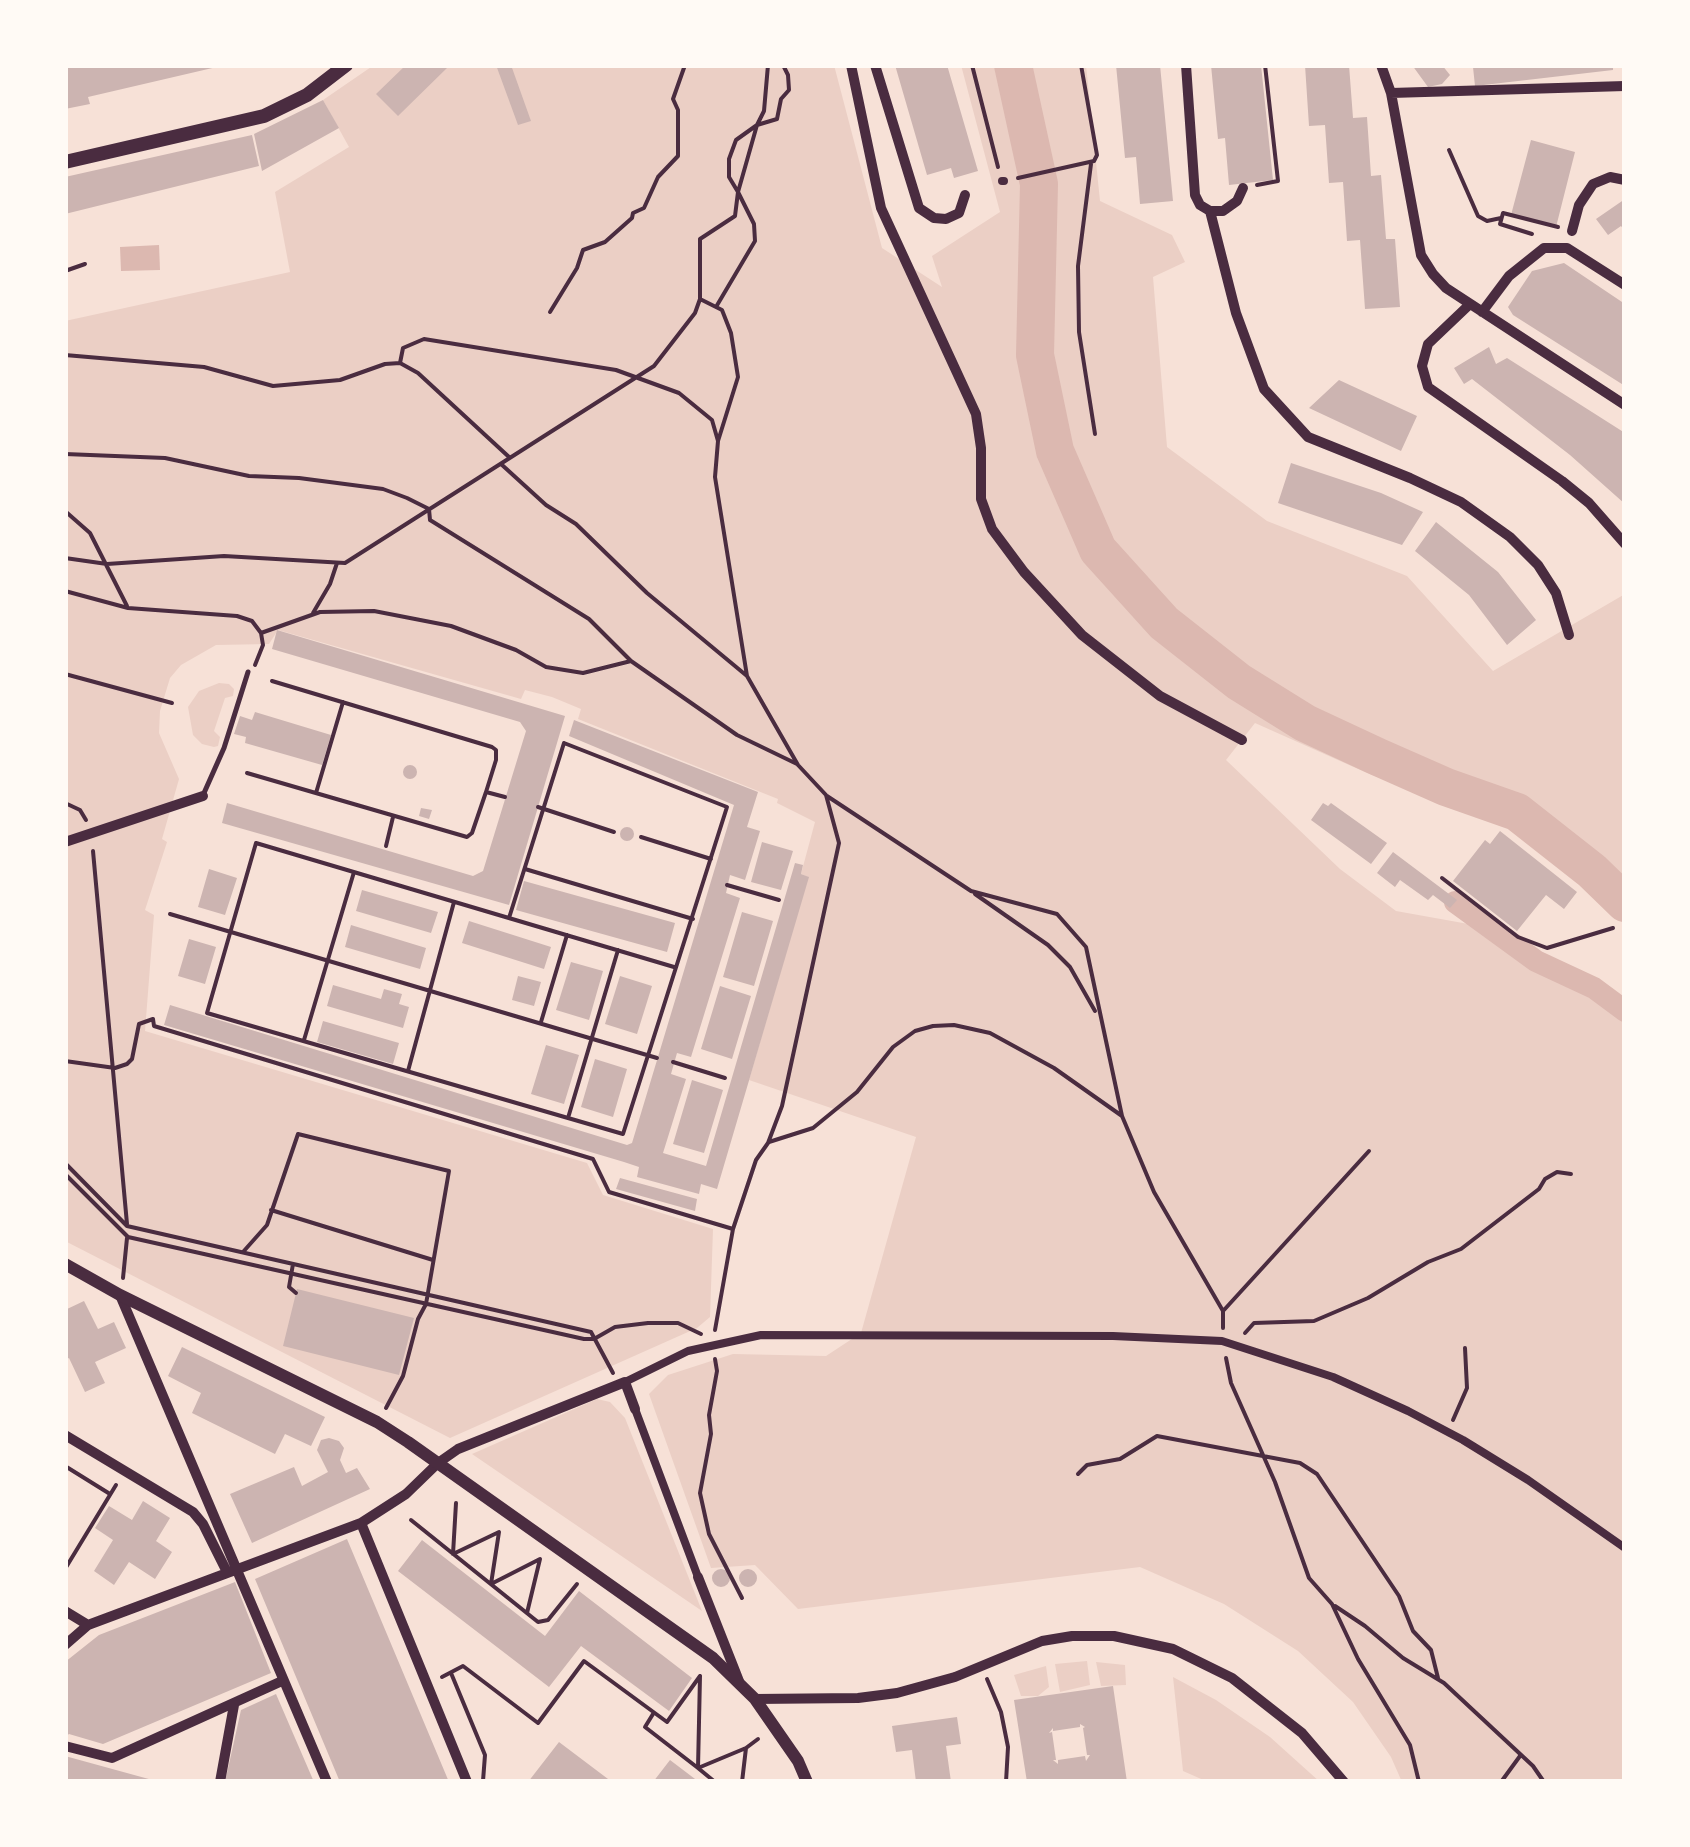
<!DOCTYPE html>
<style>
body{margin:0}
#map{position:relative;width:1690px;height:1847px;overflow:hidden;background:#f7e1d7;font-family:Mulish,sans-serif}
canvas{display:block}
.frame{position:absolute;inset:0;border:68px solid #fffaf5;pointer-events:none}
</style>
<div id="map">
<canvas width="1690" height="1847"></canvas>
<div class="frame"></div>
</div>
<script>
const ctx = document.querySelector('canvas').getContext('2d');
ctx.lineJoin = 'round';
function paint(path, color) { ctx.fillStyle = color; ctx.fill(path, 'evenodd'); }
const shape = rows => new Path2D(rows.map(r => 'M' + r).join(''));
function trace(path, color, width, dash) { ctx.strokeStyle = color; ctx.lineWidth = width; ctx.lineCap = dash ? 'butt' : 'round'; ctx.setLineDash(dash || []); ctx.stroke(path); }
paint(shape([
 [374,65,834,65,882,248,942,287,932,256,1000,212,961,65,1086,65,1100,201,1172,235,1185,262,1153,277,1167,447,1267,521,1407,576,1493,671,1625,594,1625,912,1571,865,1513,830,1495,816,1490,821,1367,773,1255,723,1226,760,1340,869,1396,911,1474,925,1547,962,1595,981,1625,1004,1625,1782,1402,1782,1391,1757,1353,1702,1298,1651,1224,1604,1140,1567,798,1609,755,1565,711,1568,649,1394,668,1375,733,1354,826,1356,861,1333,916,1137,749,1080,808,877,801,874,815,822,777,803,778,799,578,719,581,709,552,697,525,690,521,699,278,630,269,644,216,645,181,665,170,678,160,711,159,733,179,779,162,839,167,842,145,910,154,915,145,1031,587,1163,603,1195,713,1229,710,1317,697,1328,450,1438,65,1241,65,321,290,272,275,192,349,147,323,100],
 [219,683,229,684,234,689,233,696,225,698,214,731,220,737,218,746,214,747,202,744,193,735,188,707,199,691],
 [597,1399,610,1402,625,1418,702,1611,472,1454],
 [1087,1661,1090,1685,1060,1692,1055,1664],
 [1096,1662,1125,1665,1126,1685,1101,1686],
 [1046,1666,1049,1687,1038,1696,1021,1696,1014,1675],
 [1173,1677,1216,1700,1270,1737,1320,1782,1208,1782,1183,1771]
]), '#ebcfc5');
paint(shape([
 [159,245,160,270,121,271,120,247]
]), '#dcb8b0');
trace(shape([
 [1455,902,1536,961,1594,988,1625,1011]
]), '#dcb8b0', 22);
trace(shape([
 [1013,65,1039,184,1035,355,1055,451,1098,550,1164,623,1239,682,1305,723,1378,757,1446,787,1517,812,1592,871,1625,903]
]), '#dcb8b0', 38);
paint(shape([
 [65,65,221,65,221,66,88,97,90,104,65,109],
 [406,65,448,67,398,116,376,94],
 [496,65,511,65,531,121,518,125],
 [895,65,947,65,978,171,954,178,951,168,927,175],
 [1116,65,1160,65,1173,201,1140,204,1136,157,1125,158],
 [1211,65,1261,65,1273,180,1229,185,1225,138,1218,139],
 [1305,65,1349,65,1353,118,1367,117,1371,176,1381,175,1386,239,1395,239,1400,307,1365,309,1360,240,1347,241,1343,182,1329,183,1325,125,1309,126],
 [1412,65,1442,65,1450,75,1442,84,1428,87],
 [1486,65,1613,65,1613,70,1475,86,1473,67],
 [323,100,339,128,262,171,254,134],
 [252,135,259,166,65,214,65,177],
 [1531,140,1575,152,1556,227,1511,215],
 [1625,199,1625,231,1621,226,1608,235,1596,219],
 [1564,263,1625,304,1625,386,1513,315,1508,307,1532,271],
 [1489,347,1496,364,1507,358,1625,433,1625,504,1570,455,1472,379,1464,384,1454,368],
 [1339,380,1417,416,1401,451,1309,408],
 [1291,463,1381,493,1423,512,1402,545,1278,503],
 [1436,522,1498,572,1536,620,1507,645,1469,595,1415,551],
 [277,630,565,716,509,905,222,823,227,803,473,876,483,871,526,731,520,722,272,649],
 [255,712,331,735,322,765,245,743,246,737,234,734,240,716,252,720],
 [574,720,758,792,747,827,760,831,745,880,730,875,726,893,740,898,691,1057,677,1053,671,1074,686,1079,663,1153,706,1166,795,863,803,865,801,874,809,877,717,1189,701,1184,699,1194,637,1177,639,1167,624,1162,164,1025,170,1005,627,1145,632,1143,734,805,569,736],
 '403 772a7 7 0 1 1 14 0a7 7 0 1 1-14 0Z',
 [1323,803,1328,806,1331,803,1387,843,1371,864,1311,820],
 [421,808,432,810,429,819,419,816],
 '620 834a7 7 0 1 1 14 0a7 7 0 1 1-14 0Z',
 [1500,831,1577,892,1564,909,1546,895,1517,931,1453,881,1485,840,1490,844],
 [762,842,793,851,781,890,751,882],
 [1393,852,1457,900,1450,908,1433,895,1428,900,1400,880,1395,887,1377,873],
 [209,869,237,878,225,915,198,907],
 [524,881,675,923,667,952,516,910],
 [362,890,438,912,431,933,356,911],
 [742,912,773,921,754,986,723,977],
 [469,921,551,947,544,969,462,943],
 [351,925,426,948,420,969,345,947],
 [189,939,216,947,205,984,178,976],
 [571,962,603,971,589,1020,556,1010],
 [518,976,541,982,534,1006,512,1000],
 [620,976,652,986,637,1034,605,1024],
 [333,985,381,999,384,989,402,994,399,1004,409,1007,403,1028,327,1006],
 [720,986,751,996,732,1059,701,1049],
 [323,1021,399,1043,393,1064,317,1042],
 [546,1045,579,1055,564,1104,531,1094],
 [595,1059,627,1069,613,1117,581,1107],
 [692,1080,723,1090,704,1153,673,1144],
 [620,1178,697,1199,695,1211,616,1189],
 [297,1289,414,1318,399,1375,283,1346],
 [84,1301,98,1329,114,1322,126,1348,95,1362,105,1383,85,1392,69,1358,65,1360,65,1310],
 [182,1347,325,1417,311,1446,285,1434,275,1454,192,1413,201,1393,168,1376],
 [329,1438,339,1441,344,1448,340,1460,346,1473,357,1468,370,1489,252,1543,230,1494,294,1467,302,1486,328,1472,317,1450,321,1440],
 [143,1501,170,1518,156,1541,172,1552,155,1579,129,1562,114,1585,94,1571,113,1540,95,1528,109,1506,132,1520],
 [347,1539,449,1782,340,1782,255,1579],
 [422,1540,545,1636,579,1591,692,1678,669,1711,581,1646,549,1687,398,1571],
 '739 1578a9 9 0 1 1 18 0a9 9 0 1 1-18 0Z',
 '712 1578a9 9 0 1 1 18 0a9 9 0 1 1-18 0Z',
 [235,1582,271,1673,103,1744,69,1734,65,1737,65,1662,99,1635],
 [1113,1686,1127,1782,1027,1782,1014,1700],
 [1080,1724,1085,1727,1083,1728,1087,1755,1090,1755,1086,1761,1085,1756,1058,1760,1058,1764,1053,1760,1056,1760,1052,1732,1049,1733,1053,1728,1053,1731,1080,1727],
 [276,1694,314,1782,225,1782,241,1710],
 [957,1717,961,1744,946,1746,951,1782,916,1782,912,1750,896,1752,892,1726],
 [559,1742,612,1782,528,1782],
 [65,1756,156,1781,156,1782,65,1782],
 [670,1760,699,1782,653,1782]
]), '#ccb4b1');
trace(shape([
 [972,65,998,167],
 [1449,150,1478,216,1487,221,1501,218],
 [1091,164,1078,266,1079,332,1095,434],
 [1018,178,1094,161,1097,155,1081,65],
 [1257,185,1278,181,1265,65],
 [1532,234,1500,224,1503,213,1558,227],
 [65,271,85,264],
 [700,299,722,310,731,333,738,377,718,441],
 [716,307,755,241,754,224,738,192,757,125,777,119,781,99,789,90,788,75,783,65],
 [550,312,577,268,583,250,605,242,632,218,633,213,644,208,658,177,678,156,678,110,673,99,685,65],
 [65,355,204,367,273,386,340,380,385,364,400,363,418,373,509,457],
 [400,363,403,348,424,339,616,370,679,393,712,420,718,441,715,477,747,676,798,765,826,795,839,843,782,1106,768,1143,756,1160,733,1229,715,1330],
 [65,454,165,458,249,476,299,478,383,489,407,498,429,509,430,520,589,619,631,661,737,735,797,764],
 [501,464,546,505,576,524,647,593,747,676],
 [65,511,90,533,127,606],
 [65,558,107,564,224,556,345,563,654,366,695,313,700,299,700,239,735,216,738,192,729,177,729,159,736,140,757,125,764,111,768,65],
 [65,591,128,608,237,616,252,621,261,633,263,645,255,665],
 [313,613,330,584,337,563],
 [261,633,320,612,374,611,451,626,516,650,546,667,583,673,631,661],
 [65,674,172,703],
 [272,681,492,747,496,750,496,760,486,792,505,797],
 [247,773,467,837,472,833,486,792],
 [316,793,343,702],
 [827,796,971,891,1057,914,1086,947,1122,1116,1154,1192,1223,1311,1223,1328],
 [65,803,80,810,86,820],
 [538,807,614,832],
 [641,837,711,859],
 [386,846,393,817],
 [93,851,127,1224],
 [525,869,693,919],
 [1442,878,1518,937,1547,948,1613,928],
 [727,885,779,900],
 [975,894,1048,945,1070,967,1095,1011],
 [170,914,657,1058],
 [509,918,564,743,727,807,623,1134,207,1013,256,843,674,967],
 [541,1022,567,935],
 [304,1040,354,872],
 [65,1061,115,1068,127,1064,132,1059,139,1024,153,1019,154,1026,593,1159,609,1192,733,1229],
 [673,1062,725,1078],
 [408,1071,454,902],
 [568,1118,618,950],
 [769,1142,813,1128,857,1092,893,1047,915,1031,933,1026,954,1025,990,1033,1054,1068,1122,1116],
 [65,1163,127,1226,591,1332,613,1373],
 [65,1174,128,1237,584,1339,594,1339,615,1327,648,1323,678,1323,701,1334],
 [271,1210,433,1260],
 [243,1252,267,1225,298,1134,449,1171,426,1304,418,1319,403,1376,386,1408],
 [293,1264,289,1287,296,1293],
 [123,1278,127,1238],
 [1224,1310,1369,1151],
 [1245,1333,1254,1323,1314,1321,1368,1298,1428,1262,1461,1249,1539,1189,1545,1179,1557,1172,1571,1174],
 [1226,1358,1231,1383,1275,1482,1309,1578,1332,1604,1358,1659,1410,1745,1419,1782],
 [715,1359,717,1371,709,1415,711,1434,700,1493,709,1534,742,1598],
 [1453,1420,1467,1388,1465,1348],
 [65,1466,110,1494],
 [1078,1474,1087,1465,1120,1459,1157,1436,1300,1463,1317,1474,1399,1596,1413,1631,1431,1650,1438,1678],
 [456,1503,453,1554,499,1532,491,1584,540,1559,527,1613],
 [411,1520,538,1622,548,1620,577,1584],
 [65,1569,116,1485],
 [1335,1606,1365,1626,1403,1658,1444,1683,1533,1766,1544,1782],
 [451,1673,485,1755,483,1781],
 [700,1676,698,1768,715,1782],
 [442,1677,463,1666,538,1723,584,1661,667,1722,700,1676],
 [987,1679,1001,1712,1008,1747,1006,1782],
 [653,1714,645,1727,698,1768,746,1748],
 [742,1782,746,1748,758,1739],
 [1501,1782,1520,1756]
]), '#4a2c40', 4);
trace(shape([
 [204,793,224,748,248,672]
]), '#4a2c40', 5);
trace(shape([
 [1002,181,1004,181],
 [625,1382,688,1351,761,1335,1113,1336,1222,1341,1333,1377,1408,1411,1463,1440,1528,1480,1625,1548],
 [635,1409,698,1577]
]), '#4a2c40', 8);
trace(shape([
 [851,65,881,208,976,414,981,448,981,499,992,529,1024,572,1082,635,1160,696,1242,740],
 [875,65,919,208,934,218,946,219,959,213,965,195],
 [1186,65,1195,195,1200,205,1210,211,1223,211,1237,201,1243,188],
 [1381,65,1391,93,1421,255,1433,274,1446,288,1625,405],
 [1391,93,1625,86],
 [1210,211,1236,313,1264,389,1308,437,1410,478,1461,502,1510,537,1538,565,1556,593,1569,635],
 [1572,231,1579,205,1593,184,1610,177,1625,180],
 [1470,304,1428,344,1422,366,1428,387,1562,481,1589,503,1625,544],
 [1482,312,1509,276,1544,248,1567,248,1625,285],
 [65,842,203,796],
 [120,1295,327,1782],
 [65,1435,193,1512,203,1524,227,1572],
 [361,1523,467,1782],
 [698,1577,739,1681],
 [65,1611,88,1625],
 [65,1645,88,1625,361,1523,406,1494,438,1463,458,1449,625,1382,635,1409],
 [755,1699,858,1698,897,1693,955,1677,1042,1641,1072,1636,1114,1636,1173,1649,1232,1678,1302,1733,1344,1782],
 [65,1746,112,1758,282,1681],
 [220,1782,234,1705]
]), '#4a2c40', 10);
trace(shape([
 [65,1264,120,1295,377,1422,408,1442,713,1658,755,1699,798,1761,807,1782]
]), '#4a2c40', 12);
trace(shape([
 [65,162,264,116,307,95,346,65]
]), '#4a2c40', 14);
</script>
